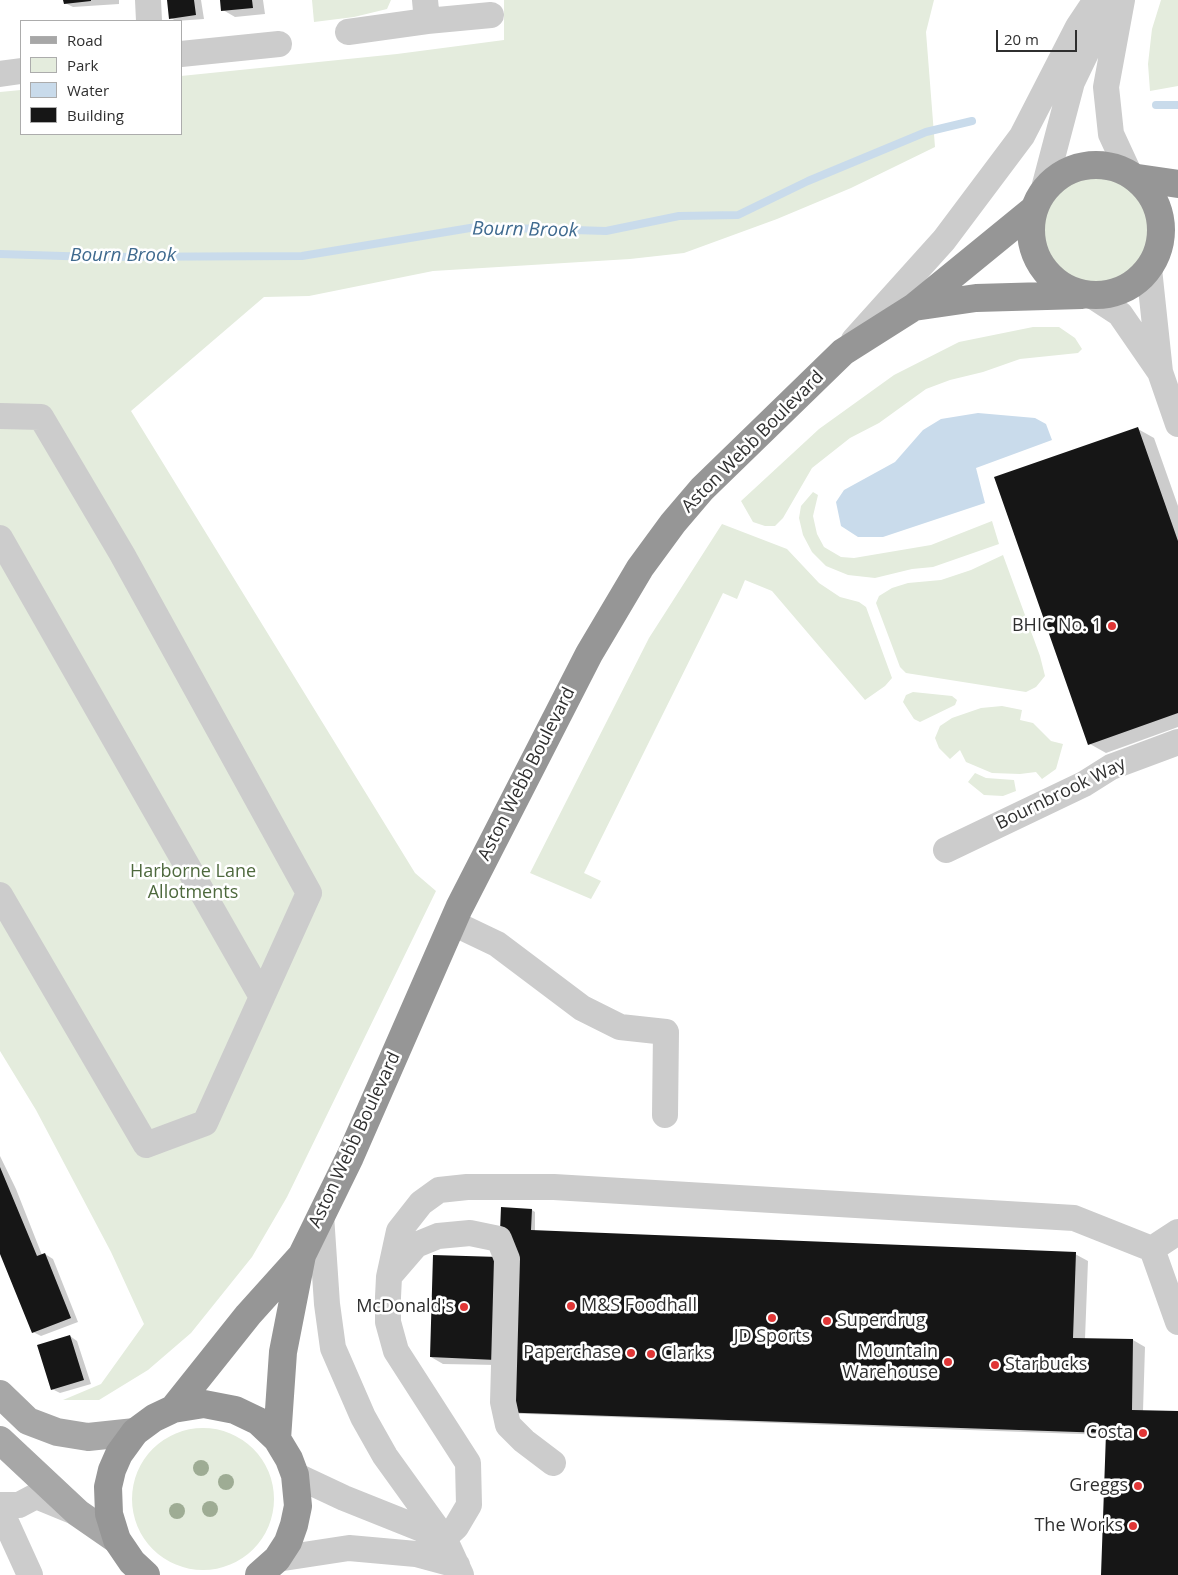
<!DOCTYPE html>
<style>
body{margin:0}
#map{position:relative;width:1178px;height:1575px;overflow:hidden;background:#fff;font-family:"Open Sans",sans-serif}
canvas{display:block}
.legend{position:absolute;left:20px;top:20px;width:162px;height:115px;box-sizing:border-box;background:#fff;border:1px solid #acacac;margin:0;padding:6px 9px;list-style:none;font-size:15px;color:#2f2f2f}
.legend li{display:flex;align-items:center;gap:10px;height:25px}
.legend b{width:25px;border:1px solid #acacac}
.scale{position:absolute;left:996px;top:30px;width:81px;height:22px;box-sizing:border-box;border:2px solid #2f2f2f;border-top:0;padding-left:6px;font-size:15px;line-height:18px;white-space:nowrap;color:#2f2f2f;-webkit-text-stroke:4px #fff;paint-order:stroke}
</style>
<div id="map">
<canvas width="1178" height="1575"></canvas>
<ul class="legend">
<li><b style="height:6px;background:#a7a7a7"></b>Road</li>
<li><b style="height:14px;background:#e4ecdd"></b>Park</li>
<li><b style="height:14px;background:#c9dbeb"></b>Water</li>
<li><b style="height:14px;background:#161616"></b>Building</li>
</ul>
<div class="scale">20 m</div>
</div>
<script>
const ctx = document.querySelector('canvas').getContext('2d');
ctx.lineJoin = 'round';
function paint(path, color) { ctx.fillStyle = color; ctx.fill(path, 'evenodd'); }
const shape = rows => new Path2D(rows.map(r => 'M' + r).join(''));
function trace(path, color, width, dash) { ctx.strokeStyle = color; ctx.lineWidth = width; ctx.lineCap = dash ? 'butt' : 'round'; ctx.setLineDash(dash || []); ctx.stroke(path); }
function write(font, color, halo, rows, align = 'center') {
  ctx.font = font + ' "Open Sans",sans-serif'; ctx.lineWidth = 5; ctx.setLineDash([]); ctx.textBaseline = 'middle'; ctx.strokeStyle = halo; ctx.fillStyle = color; for (const [text, x, y, turn = 0] of rows) {
    ctx.save(); ctx.translate(x, y); ctx.rotate((+turn || 0) * Math.PI / 180); ctx.textAlign = isNaN(turn) ? turn : align; if (halo) ctx.strokeText(text, 0, 0); ctx.fillText(text, 0, 0); ctx.restore();
  }
}
paint(shape([
 [312,0,391,0,387,9,354,17,314,22],
 [504,0,934,0,926,32,935,147,851,188,777,219,684,253,630,259,433,271,309,296,264,297,131,411,415,873,436,891,287,1197,252,1257,191,1333,148,1370,99,1400,63,1400,101,1384,144,1324,111,1252,36,1110,0,1051,0,92,21,90,21,134,181,134,181,76,397,54,504,40],
 [1161,0,1178,0,1178,86,1150,91,1148,64,1152,29],
 '1043 230a54 54 0 1 1 108 0a54 54 0 1 1-108 0Z',
 [1033,327,1059,327,1075,338,1082,349,1078,353,1020,359,983,372,950,380,926,389,879,423,850,438,812,468,783,518,775,526,765,526,753,522,741,501,819,429,894,375,959,342],
 [813,492,818,495,813,516,817,534,824,547,841,557,854,558,931,545,992,521,999,544,933,567,912,569,875,578,848,575,826,566,812,552,803,535,799,518,801,506],
 [722,524,787,549,819,583,840,597,859,602,866,607,892,678,885,686,865,700,772,591,745,580,737,599,723,593,584,873,601,881,591,899,530,873,649,638],
 [1003,555,1040,656,1045,676,1036,687,1026,692,906,673,900,667,876,603,879,596,892,588,908,583,941,580,971,570],
 [913,692,952,696,957,700,955,705,920,722,914,719,903,702,906,695],
 [1002,706,1022,710,1020,720,1033,723,1051,741,1063,744,1056,769,1042,779,1036,772,1020,774,992,773,966,762,960,750,950,759,939,748,935,738,940,726,952,718,981,708],
 [975,773,986,778,1014,780,1016,791,1003,796,984,795,968,782],
 '132 1499a71 71 0 1 1 142 0a71 71 0 1 1-142 0Z'
]), '#e4ecdd');
paint(shape([
 [978,413,1035,418,1046,424,1052,440,976,468,985,503,883,537,858,537,841,526,836,502,844,490,895,462,923,430,941,419]
]), '#c9dbeb');
paint(shape([
 [65,0,119,0,119,4,73,7,65,3],
 [168,0,201,0,204,19,176,21,171,18],
 [222,0,263,0,265,14,235,17,223,10],
 [1138,429,1154,438,1178,506,1178,727,1106,753,1090,744],
 [0,1156,16,1189,42,1255,45,1254,53,1259,78,1322,41,1336,33,1332,0,1250],
 [532,1210,535,1212,535,1232,1075,1254,1088,1261,1085,1339,1133,1340,1145,1347,1143,1411,1178,1412,1178,1575,1103,1575,1107,1435,500,1413,497,1365,443,1364,431,1357],
 [70,1336,77,1341,91,1384,60,1393,52,1389]
]), '#0003');
trace(shape([
 [1156,105,1178,105],
 [0,254,94,257,302,256,476,227,606,231,679,216,738,215,808,181,926,132,972,121]
]), '#c9dbeb', 8);
paint(shape([
 [63,0,91,0,91,1,64,4],
 [167,0,194,0,196,15,169,19],
 [220,0,252,0,253,8,221,11],
 [1138,427,1178,541,1178,713,1088,745,994,477],
 [0,1167,37,1256,45,1253,71,1318,32,1333,0,1254],
 [501,1207,532,1209,531,1230,1076,1252,1073,1338,1133,1339,1132,1410,1178,1411,1178,1575,1101,1575,1106,1433,495,1412,496,1360,430,1357,433,1255,499,1257],
 [70,1335,84,1380,51,1390,37,1345]
]), '#161616');
trace(shape([
 [148,0,149,21],
 [1122,0,1106,87,1111,134,1129,173],
 [427,21,491,15],
 [348,32,427,21,425,0],
 [181,54,279,44],
 [0,74,21,71],
 [1043,192,1072,82,1110,3],
 [1091,295,1120,314,1160,372,1149,269],
 [854,340,944,240,1022,136,1078,27,1096,0],
 [1160,372,1178,424],
 [0,416,41,417,122,554,309,893,205,1123,146,1145,0,895],
 [0,538,262,997],
 [946,850,1084,784,1111,767,1178,742],
 [453,923,497,944,582,1008,620,1027,666,1032,665,1115],
 [321,1215,327,1304,333,1348,363,1417,385,1456,444,1538,461,1575],
 [1152,1249,1178,1322],
 [391,1274,416,1245,438,1236,470,1233,499,1239,507,1259,503,1402,508,1425,524,1441,553,1463],
 [295,1475,344,1498,444,1538],
 [0,1505,19,1505,36,1496,75,1512],
 [0,1509,30,1575],
 [444,1538,456,1527,469,1505,468,1463,396,1351,388,1322,388,1297,389,1277,399,1231,421,1203,439,1190,467,1187,554,1187,1074,1218,1152,1249,1178,1232],
 [277,1559,349,1548,416,1554,457,1565]
]), '#ccc', 26);
trace(shape([
 [0,1394,28,1421,57,1432,88,1437,135,1432],
 [0,1440,78,1513,117,1540]
]), '#a7a7a7', 28);
trace(shape([
 '1031 230a65 65 0 1 1 130 0a65 65 0 1 1-130 0Z',
 [1138,178,1178,184],
 [914,307,976,298,1082,295],
 [173,1409,248,1315,302,1255],
 [277,1439,283,1352,302,1255,350,1157,459,908,589,654,640,568,673,523,702,489,843,352,914,307,1034,209],
 [146,1575,132,1562,117,1540,109,1514,108,1487,112,1470,119,1454,135,1432,154,1418,173,1409,204,1404,235,1410,258,1421,277,1439,289,1459,295,1475,298,1506,294,1525,288,1542,277,1559,259,1575]
]), '#969696', 28);
ctx.fillStyle = '#9eac94';
for (const [x, y] of [
 [201,1468],
 [226,1482],
 [210,1509],
 [177,1511]
]) { ctx.beginPath(); ctx.arc(x, y, 8, 0, 2 * Math.PI); ctx.fill(); }
for (const [x, y, r, color] of [
 [1112,626,5,"#e03636"],
 [571,1306,5,"#e03636"],
 [464,1307,5,"#e03636"],
 [772,1318,5,"#e03636"],
 [827,1321,5,"#e03636"],
 [631,1353,5,"#e03636"],
 [651,1354,5,"#e03636"],
 [948,1362,5,"#e03636"],
 [995,1365,5,"#e03636"],
 [1143,1433,5,"#e03636"],
 [1138,1486,5,"#e03636"],
 [1133,1526,5,"#e03636"]
]) { const dot = new Path2D(); dot.arc(x, y, r, 0, 2 * Math.PI); ctx.fillStyle = color; ctx.fill(dot); trace(dot, '#fff', 2); }
write('18px', '#2f2f2f', '#fff', [
 ["Aston Webb Boulevard",753,442,-45],
 ["Aston Webb Boulevard",527,774,-63],
 ["Bournbrook Way",1061,794,-26],
 ["Aston Webb Boulevard",355,1140,-65]
]);
write('18px', '#2f2f2f', '#fff', [
 ["BHIC No. 1",1102,626],
 ["M&S Foodhall",581,1306,"left"],
 ["McDonald's",454,1307],
 ["Superdrug",837,1321,"left"],
 ["JD Sports",772,1337,"center"],
 ["Mountain",938,1352],
 ["Warehouse",938,1373],
 ["Paperchase",621,1353],
 ["Clarks",661,1354,"left"],
 ["Starbucks",1005,1365,"left"],
 ["Costa",1133,1433],
 ["Greggs",1128,1486],
 ["The Works",1123,1526]
], 'right');
write('18px', '#4e693d', '#fff', [
 ["Harborne Lane",193,872],
 ["Allotments",193,893]
]);
write('italic 19px', '#3f6a8f', '#fff', [
 ["Bourn Brook",525,230,1],
 ["Bourn Brook",123,256]
]);
</script>
